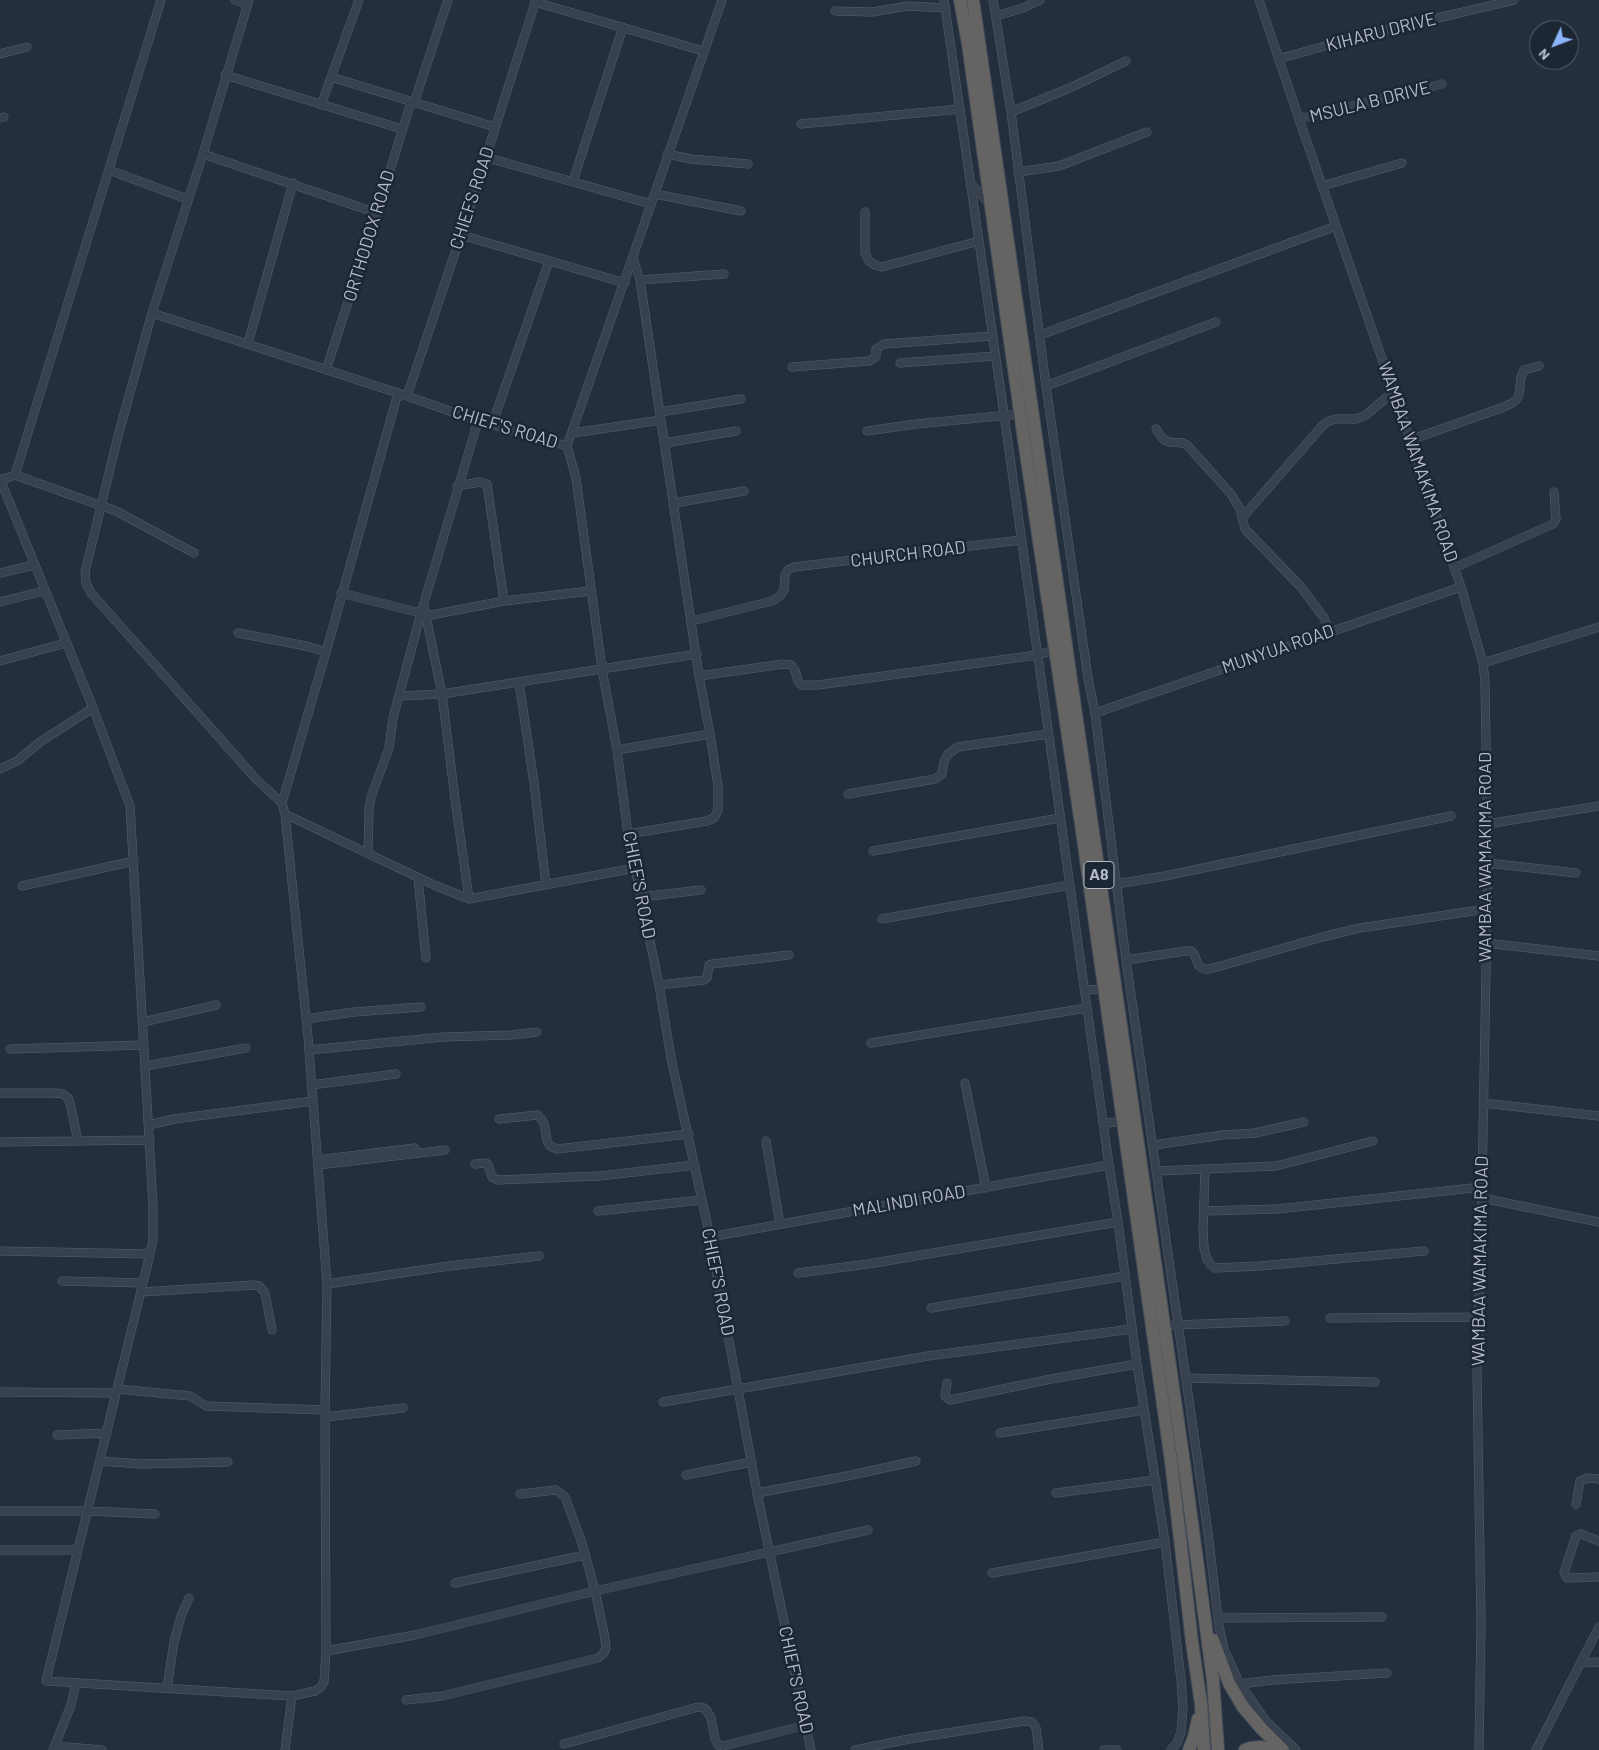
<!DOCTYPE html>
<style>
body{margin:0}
#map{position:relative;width:1599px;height:1750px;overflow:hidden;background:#242f3e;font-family:Barlow,sans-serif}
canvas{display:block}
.north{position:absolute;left:1529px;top:20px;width:50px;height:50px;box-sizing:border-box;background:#1d2633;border:1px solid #59626f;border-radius:50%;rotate:227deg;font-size:14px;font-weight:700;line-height:20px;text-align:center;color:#b4bcc9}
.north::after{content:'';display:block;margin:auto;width:18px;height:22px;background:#8ab4f8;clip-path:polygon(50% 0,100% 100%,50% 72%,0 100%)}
</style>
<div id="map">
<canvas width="1599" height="1750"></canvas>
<div class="north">N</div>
</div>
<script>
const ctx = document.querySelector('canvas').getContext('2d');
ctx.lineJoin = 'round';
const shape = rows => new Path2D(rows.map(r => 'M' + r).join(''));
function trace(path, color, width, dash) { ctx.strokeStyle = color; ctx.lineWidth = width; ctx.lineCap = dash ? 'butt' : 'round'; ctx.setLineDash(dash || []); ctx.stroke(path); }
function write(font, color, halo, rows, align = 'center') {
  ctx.font = font + ' Barlow,sans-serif'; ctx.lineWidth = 5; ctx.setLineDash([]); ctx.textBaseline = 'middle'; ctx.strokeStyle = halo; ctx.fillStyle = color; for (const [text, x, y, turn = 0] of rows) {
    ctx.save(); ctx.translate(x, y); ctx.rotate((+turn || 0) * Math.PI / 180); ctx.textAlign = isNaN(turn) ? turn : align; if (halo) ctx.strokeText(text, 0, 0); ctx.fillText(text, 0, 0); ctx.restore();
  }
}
const minor = shape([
 [235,0,247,4],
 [249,0,203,154,152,313,118,436,85,572,86,583,91,593,256,779,282,803],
 [944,0,1004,414,1109,1165,1118,1222,1137,1364,1165,1542,1181,1680,1183,1708,1181,1732,1177,1743,1171,1750],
 [993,0,1011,112,1046,386,1088,678,1095,713,1126,960,1208,1533,1219,1626,1224,1649,1240,1684,1266,1721,1296,1750],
 [1259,0,1299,119,1461,587,1483,663,1485,682,1488,863,1482,1187,1477,1373,1481,1622,1479,1750],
 [535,2,703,51],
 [835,11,872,12,908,6,946,8],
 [996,16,1023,8,1040,0],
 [0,54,27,47],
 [1278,59,1361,36,1514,0],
 [225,75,402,129],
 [331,77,495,127],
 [414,103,448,0],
 [321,105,359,0],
 [1011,112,1072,87,1126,61],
 [0,118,4,117],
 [1299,119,1442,84],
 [801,124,960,109],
 [203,154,377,213],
 [667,154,691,159,748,164],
 [485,157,651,204],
 [109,170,187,199],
 [1018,172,1059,166,1147,132],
 [573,181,623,27],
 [971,184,990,204],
 [1322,186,1402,163],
 [655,194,741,211],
 [865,212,865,253,869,261,875,265,882,267,979,241],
 [461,235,625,283],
 [640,280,724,274],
 [152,313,407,396,478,421,567,446,576,478,602,669,617,750,628,834,659,985,671,1058,710,1237,757,1493,811,1750],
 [1040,335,1336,226],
 [248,343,293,183],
 [900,363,995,356],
 [792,367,869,361,876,357,876,349,884,344,992,336],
 [326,370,377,213,411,102],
 [1046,386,1216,322],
 [407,396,461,235,536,0],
 [660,412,741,399],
 [492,425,549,261],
 [1156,429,1163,439,1169,442,1183,443,1187,445,1231,494,1240,509,1245,529,1301,587,1324,618,1329,631],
 [867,431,916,424,1020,414],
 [573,433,661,420],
 [1410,440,1504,407,1512,403,1516,400,1519,395,1521,377,1524,370,1539,366],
 [665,443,736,431],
 [567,446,722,0],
 [15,475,116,511,194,553],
 [0,479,93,708,130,806,153,1207,153,1240,149,1258,46,1681,292,1696],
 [1,480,15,475,161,0],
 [457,486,480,482,487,484,504,601],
 [674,503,744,491],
 [1242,518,1323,425,1329,421,1336,419,1356,419,1366,415,1394,391],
 [1454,568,1553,524,1556,519,1554,492],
 [0,573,34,565],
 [341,593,421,613],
 [0,602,44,591],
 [424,607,442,694,455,799,469,899],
 [426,616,504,601,591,591],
 [692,621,772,601,780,596,784,590,785,575,788,570,794,567,1021,540],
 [238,633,306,646,326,652],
 [0,661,66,643],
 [1483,663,1599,627],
 [699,676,783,664,791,665,795,670,798,681,802,685,818,685,1037,655,1055,650],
 [519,682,534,783,546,885],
 [399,696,442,694,697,654],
 [1095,713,1461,587],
 [617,750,710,734],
 [0,769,17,761,40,742,93,708],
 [848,794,935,779,942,774,944,761,948,754,958,747,1049,734],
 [285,814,434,885,469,899,635,868],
 [1487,824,1599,806],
 [628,834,707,821,714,818,718,810,718,786,710,734,699,676,640,280,633,258],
 [873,851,1060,818],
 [368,854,369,810,371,797,389,748,393,718,421,613,478,421],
 [1488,863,1576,873],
 [418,878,426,958],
 [1116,884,1165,876,1451,816],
 [22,886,134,861],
 [641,897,701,890],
 [882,919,1070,885],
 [1486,943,1599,956],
 [1126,960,1186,951,1191,951,1194,954,1199,966,1204,969,1210,969,1326,936,1360,928,1486,909],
 [659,985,704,980,707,978,709,965,712,964,789,955],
 [1085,990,1104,989],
 [306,1019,354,1012,421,1007],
 [143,1022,216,1005],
 [871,1043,1087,1008],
 [10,1049,144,1045],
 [309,1050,443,1037,511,1035,537,1032],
 [145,1066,246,1048],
 [965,1083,986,1188],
 [311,1085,396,1074],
 [0,1093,55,1093,63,1094,68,1098,70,1103,78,1141],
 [1483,1103,1599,1116],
 [499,1119,538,1115,544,1123,547,1141,550,1146,557,1149,689,1134],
 [1103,1123,1123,1122],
 [149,1125,174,1119,313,1101],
 [766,1141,780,1224],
 [0,1142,150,1140],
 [1154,1145,1223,1135,1255,1133,1304,1122],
 [325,1159,415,1148],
 [475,1164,486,1163,488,1165,492,1177,498,1180,600,1176,695,1165],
 [318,1165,445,1150],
 [1205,1170,1203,1229,1204,1248,1207,1259,1211,1265,1215,1268,1260,1266,1424,1251],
 [1158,1171,1276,1166,1373,1141],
 [1482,1198,1599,1222],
 [598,1211,702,1200],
 [1204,1211,1278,1209,1482,1187],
 [710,1237,1109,1165],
 [0,1251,150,1254],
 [798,1273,868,1264,1118,1222],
 [62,1281,143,1283],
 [327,1284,449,1266,539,1256],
 [141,1292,254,1285,259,1286,265,1293,272,1330],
 [931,1308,1125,1276],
 [1330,1318,1479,1317],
 [1174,1325,1285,1321],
 [1185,1378,1375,1382],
 [947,1383,945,1396,950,1400,1051,1379,1137,1364],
 [117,1389,190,1396,206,1406,325,1410],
 [0,1392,116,1393],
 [663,1402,928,1356,1132,1329],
 [325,1417,403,1408],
 [1000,1433,1144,1410],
 [57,1435,107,1433],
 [100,1461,141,1464,228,1462],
 [686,1475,752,1462],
 [757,1493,847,1476,916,1461],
 [1056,1493,1156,1480],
 [1576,1504,1580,1481,1588,1478,1599,1479],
 [0,1511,87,1511,155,1514],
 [1599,1541,1581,1534,1576,1536,1564,1573,1567,1578,1599,1577],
 [0,1550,78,1550],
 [992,1573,1165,1542],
 [455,1583,585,1555],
 [1218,1618,1382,1617],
 [326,1651,415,1635,595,1591,868,1530],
 [1581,1663,1599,1662],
 [1240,1684,1272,1680,1387,1673],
 [167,1688,174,1642,181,1616,189,1598],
 [406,1700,442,1696,586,1661,598,1658,604,1653,606,1648,604,1633,595,1591,582,1543,565,1497,556,1490,520,1494],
 [564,1744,698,1707,704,1708,707,1711,711,1718,715,1739,718,1745,723,1746,806,1725],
 [55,1746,102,1750],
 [53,1750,71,1705,76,1683],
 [285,1750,292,1696,315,1691,321,1687,324,1682,326,1651,325,1410,327,1284,308,1037,285,814,282,803,326,652,398,393],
 [855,1750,909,1739,1024,1721,1032,1722,1036,1728,1039,1750],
 [1104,1750,1117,1750],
 [1536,1750,1599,1627]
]);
const trunk = shape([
 [960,0,968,44,1024,440,1081,824,1171,1461,1192,1642,1201,1704,1204,1750],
 [973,0,1184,1463,1213,1680,1218,1750],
 [1213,1640,1229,1683,1243,1707,1261,1728,1283,1750],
 [1189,1750,1194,1737,1198,1719],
 [1245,1750,1250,1748,1260,1747,1275,1750]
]);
trace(minor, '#565f6c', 9);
trace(trunk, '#434c59', 14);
trace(minor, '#38414e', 8);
trace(trunk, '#656462', 12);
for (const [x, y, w] of [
 [1099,875,30]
]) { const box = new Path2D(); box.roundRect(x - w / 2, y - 13.5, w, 27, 4); ctx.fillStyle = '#1d2633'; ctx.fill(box); trace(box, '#b4bcc9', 1); }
write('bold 16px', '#b4bcc9', null, [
 ["A8",1099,875]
]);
write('18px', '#b4bcc9', '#1d2633', [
 ["KIHARU DRIVE",1381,32,-14],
 ["MSULA B DRIVE",1370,102,-14],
 ["CHIEFS ROAD",472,198,-72],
 ["ORTHODOX ROAD",369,236,-73],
 ["CHIEF'S ROAD",505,427,17],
 ["WAMBAA WAMAKIMA ROAD",1418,462,71],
 ["CHURCH ROAD",908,554,-7],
 ["MUNYUA ROAD",1278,649,-19],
 ["WAMBAA WAMAKIMA ROAD",1485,857,-90],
 ["CHIEF'S ROAD",639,885,79],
 ["MALINDI ROAD",909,1201,-10],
 ["WAMBAA WAMAKIMA ROAD",1480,1261,-89],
 ["CHIEF'S ROAD",718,1282,79],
 ["CHIEF'S ROAD",796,1680,78]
]);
</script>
